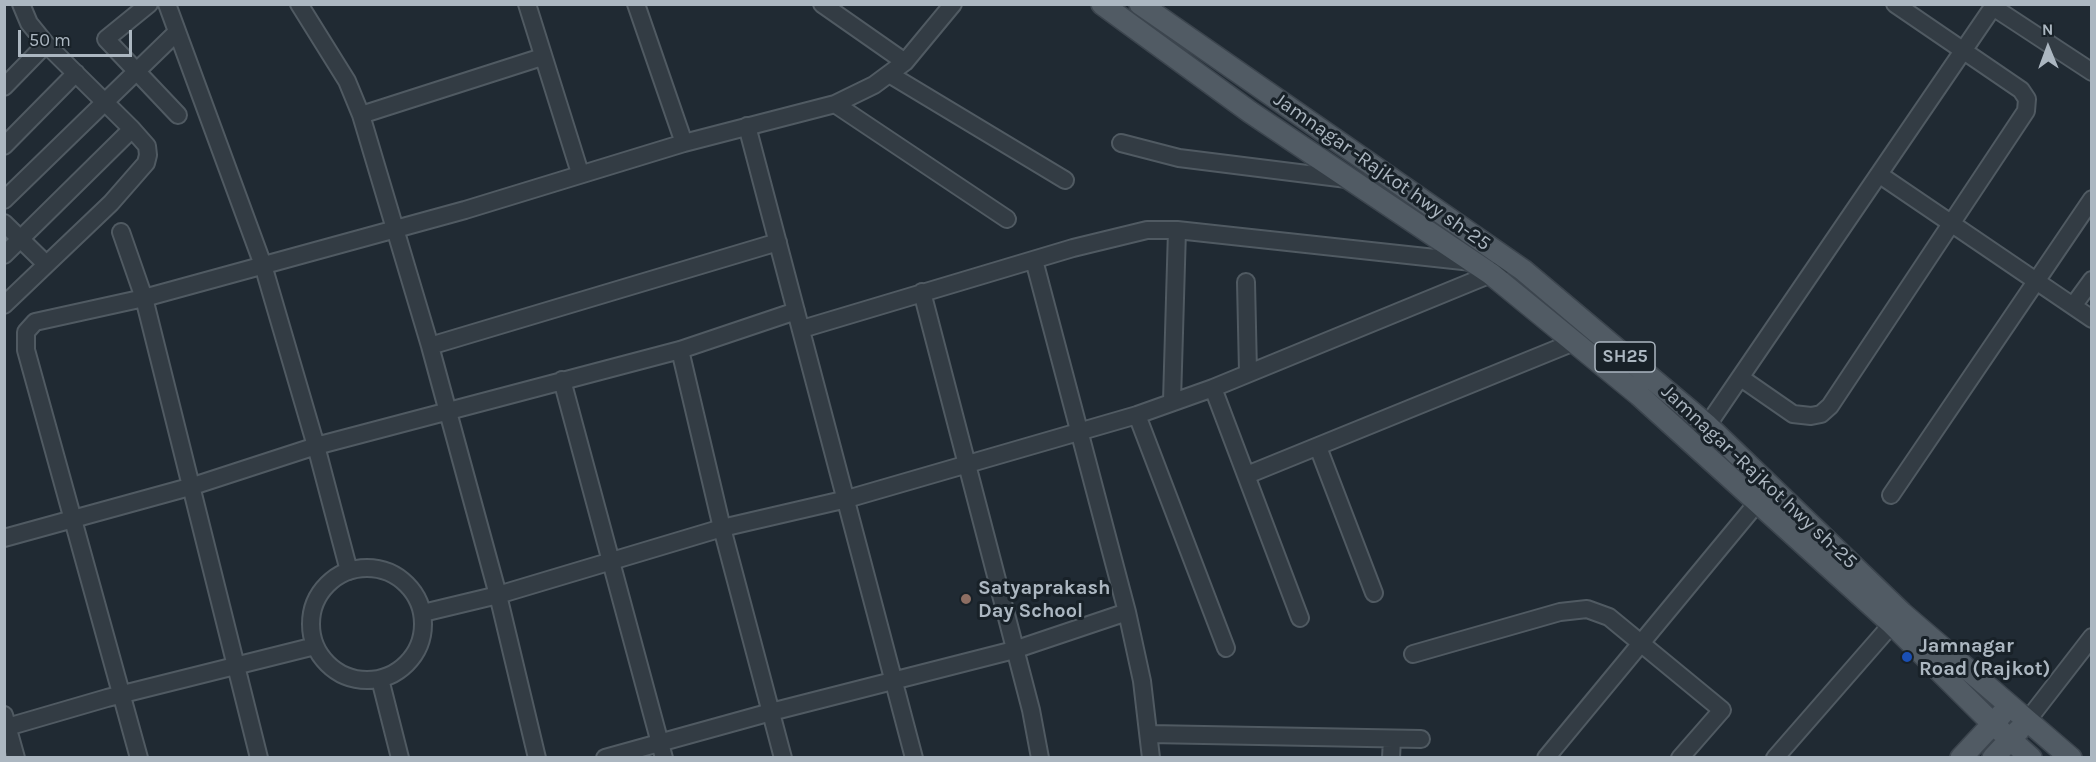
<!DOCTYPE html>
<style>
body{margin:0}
#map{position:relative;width:2096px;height:762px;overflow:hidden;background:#202a33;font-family:Karla,sans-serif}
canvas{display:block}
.frame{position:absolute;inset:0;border:6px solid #acb7c1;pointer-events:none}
.north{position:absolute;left:2018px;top:18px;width:60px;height:60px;-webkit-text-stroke:4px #182128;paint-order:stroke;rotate:359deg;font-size:16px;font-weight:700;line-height:24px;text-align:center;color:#acb7c1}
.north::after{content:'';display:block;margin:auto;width:21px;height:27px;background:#acb7c1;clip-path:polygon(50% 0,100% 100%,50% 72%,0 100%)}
.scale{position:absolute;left:18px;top:30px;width:114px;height:27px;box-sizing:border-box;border:3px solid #acb7c1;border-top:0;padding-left:8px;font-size:18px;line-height:21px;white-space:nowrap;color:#acb7c1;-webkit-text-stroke:4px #182128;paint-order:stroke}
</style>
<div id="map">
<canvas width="2096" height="762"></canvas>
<div class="frame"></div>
<div class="north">N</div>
<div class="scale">50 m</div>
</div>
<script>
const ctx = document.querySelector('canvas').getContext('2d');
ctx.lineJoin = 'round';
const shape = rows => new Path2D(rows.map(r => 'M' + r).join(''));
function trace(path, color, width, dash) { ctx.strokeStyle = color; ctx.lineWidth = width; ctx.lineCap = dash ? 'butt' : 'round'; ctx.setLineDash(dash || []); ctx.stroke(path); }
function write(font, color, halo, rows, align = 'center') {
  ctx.font = font + ' Karla,sans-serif'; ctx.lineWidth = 6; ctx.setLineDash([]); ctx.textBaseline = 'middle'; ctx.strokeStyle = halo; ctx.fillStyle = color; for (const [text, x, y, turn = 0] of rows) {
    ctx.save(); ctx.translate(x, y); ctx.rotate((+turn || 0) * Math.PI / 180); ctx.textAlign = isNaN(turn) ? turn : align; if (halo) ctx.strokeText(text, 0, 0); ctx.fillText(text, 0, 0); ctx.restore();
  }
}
const minor = shape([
 [149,4,106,39,178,115],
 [167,4,263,265,316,446,349,571],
 [299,4,347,81,361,115,430,346,498,595,537,758],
 [527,4,580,173],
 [636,4,684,143],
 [822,4,905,62],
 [1993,7,2092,72],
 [889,74,1065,180],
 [4,87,46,44],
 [835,104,1007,219],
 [361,115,542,57],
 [747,126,914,758],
 [1121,143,1179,158,1347,179],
 [4,146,76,73],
 [1880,175,2092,319],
 [4,200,177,32],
 [4,223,46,264],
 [121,232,144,298,259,758],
 [4,255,132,129],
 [1034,260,1127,612,1142,681,1151,758],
 [1246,282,1248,372],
 [922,292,1031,710,1040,758],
 [4,305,111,203,146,163,148,155,147,146,132,129,46,44,29,23,21,4],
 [2073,306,2092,280],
 [802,329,1073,248,1147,230,1177,230,1472,262],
 [430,346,778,242],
 [680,350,722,528,783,758],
 [1741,378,1793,414,1811,416,1821,414,1830,406,2026,111,2027,99,2021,90,1895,4],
 [562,380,664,758],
 [1213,388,1300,618],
 [1172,401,1177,230],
 [1137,415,1226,648],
 [1694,445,1995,4],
 [1318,447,1374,593],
 [1247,475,1574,342],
 [1891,495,2092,199],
 [4,538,193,486,316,446,680,350,796,311],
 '311 624a56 56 0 1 1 112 0a56 56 0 1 1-112 0Z',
 [423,613,498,595,722,528,847,499,1137,415,1213,388,1491,274,1510,261],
 [1413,654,1560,612,1587,609,1609,617,1722,710,1680,758],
 [380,679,400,758],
 [4,715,16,758],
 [2027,721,2092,637],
 [4,728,107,698,315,646],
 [1150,734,1421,739],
 [139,758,26,350,26,332,35,322,144,298,465,210,684,143,835,104,874,85,905,62,953,4],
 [605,758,771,712,1014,650,1127,612],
 [1391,758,1392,739],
 [1546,758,1757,503],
 [1775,758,1892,624]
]);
const major = shape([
 [1102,4,1250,112,1491,274,1639,395,1892,624,1993,724,2031,758],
 [1140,4,1523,270,1707,425,1902,613,2071,758],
 [1961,758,2002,714],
 [1993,758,2019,730]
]);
trace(minor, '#505a62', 20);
trace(major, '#3c454e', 24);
trace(minor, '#333c44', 16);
trace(major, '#515b64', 21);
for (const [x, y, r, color] of [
 [966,599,6,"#8d6e63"],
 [1907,657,6,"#1a4fb4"]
]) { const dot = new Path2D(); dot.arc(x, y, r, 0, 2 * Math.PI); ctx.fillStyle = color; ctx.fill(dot); trace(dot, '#182128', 2); }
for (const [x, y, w] of [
 [1625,357,60]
]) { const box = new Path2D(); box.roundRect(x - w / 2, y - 15, w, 30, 4.5); ctx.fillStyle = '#182128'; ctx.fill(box); trace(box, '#acb7c1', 1.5); }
write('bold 18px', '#acb7c1', null, [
 ["SH25",1625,357]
]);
write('20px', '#acb7c1', '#182128', [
 ["Jamnagar -Rajkot hwy sh-25",1382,172,35],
 ["Jamnagar -Rajkot hwy sh-25",1759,477,43]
]);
write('bold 20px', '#acb7c1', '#182128', [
 ["Satyaprakash",978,588],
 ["Day School",978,611],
 ["Jamnagar",1919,646],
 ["Road (Rajkot)",1919,669]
], 'left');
</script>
